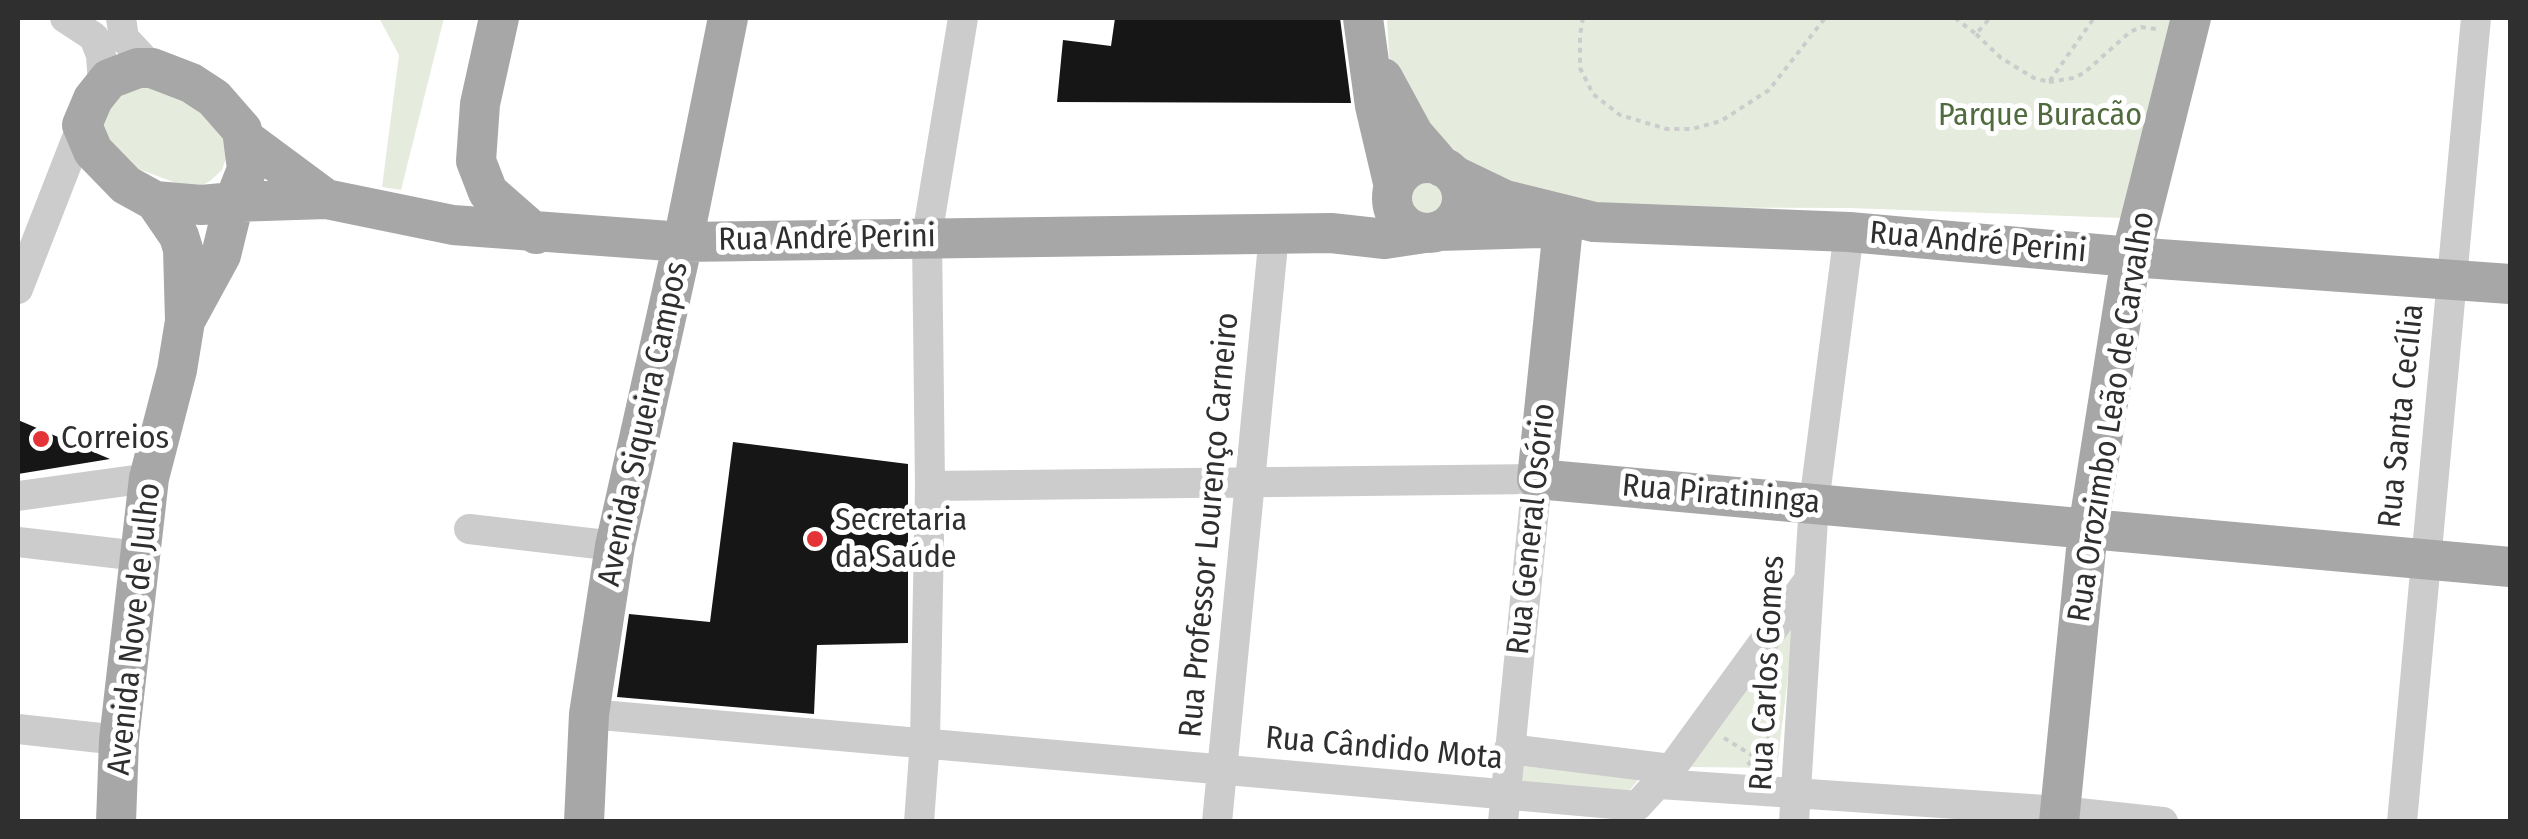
<!DOCTYPE html>
<meta charset="utf-8">
<style>
body{margin:0}
#map{position:relative;width:2528px;height:839px;overflow:hidden;background:#fff;font-family:"Fira Sans Condensed",sans-serif}
canvas{display:block}
.frame{position:absolute;inset:0;border:20px solid #2f2f2f;pointer-events:none}
</style>
<div id="map">
<canvas width="2528" height="839"></canvas>
<div class="frame"></div>
</div>
<script>
const ctx = document.querySelector('canvas').getContext('2d');
ctx.lineJoin = 'round';
function paint(path, color) { ctx.fillStyle = color; ctx.fill(path, 'evenodd'); }
const shape = rows => new Path2D(rows.map(r => 'M' + r).join(''));
function trace(path, color, width, dash) { ctx.strokeStyle = color; ctx.lineWidth = width; ctx.lineCap = dash ? 'butt' : 'round'; ctx.setLineDash(dash || []); ctx.stroke(path); }
function write(font, color, halo, rows, align = 'center') {
  ctx.font = font + ' "Fira Sans Condensed",sans-serif'; ctx.lineWidth = 10; ctx.setLineDash([]); ctx.textBaseline = 'middle'; ctx.strokeStyle = halo; ctx.fillStyle = color; for (const [text, x, y, turn = 0] of rows) {
    ctx.save(); ctx.translate(x, y); ctx.rotate((+turn || 0) * Math.PI / 180); ctx.textAlign = isNaN(turn) ? turn : align; if (halo) ctx.strokeText(text, 0, 0); ctx.fillText(text, 0, 0); ctx.restore();
  }
}
paint(shape([
 [379,18,444,18,401,190,382,187,399,55],
 [1387,18,2174,18,2123,218,1849,208,1576,207,1477,171,1420,117,1399,83,1389,56],
 [141,75,220,122,227,156,222,170,210,181,199,187,186,187,118,161,98,113],
 [1429,174,1449,189,1450,202,1446,214,1412,219,1403,209,1402,196,1406,184,1416,177],
 [1795,617,1777,768,1690,767],
 [1513,765,1605,775,1639,779,1625,796,1513,787]
]), '#e5ecdd');
paint(shape([
 [1115,18,1340,18,1351,103,1057,102,1063,40,1111,46],
 [18,420,110,459,18,474],
 [733,442,908,464,908,643,817,645,814,714,617,697,629,614,710,622]
]), '#161616');
trace(shape([
 [1583,18,1580,35,1580,68,1593,94,1620,115,1667,129,1692,129,1721,121,1769,90,1825,18],
 [1955,18,1976,34,1990,18],
 [1976,34,2001,58,2034,78,2049,82,2094,18],
 [2049,82,2073,78,2084,73,2130,32,2141,27,2156,29],
 [1756,695,1777,709],
 [1724,738,1771,767],
 [1748,765,1775,729]
]), '#ccc', 4, [5, 5]);
trace(shape([
 [65,18,94,37,101,55,103,85],
 [121,18,124,38,152,68],
 [18,289,82,125],
 [930,486,1537,479,1503,822],
 [18,496,149,478],
 [469,529,615,546],
 [18,542,139,556],
 [589,714,1637,806,1671,769,1808,581],
 [18,729,119,740],
 [1509,749,1671,769],
 [1660,784,2060,811,2163,822],
 [919,822,925,741,930,486,927,236,963,18],
 [1217,822,1274,234],
 [1794,822,1814,503,1849,232],
 [2402,822,2476,18]
]), '#ccc', 30);
trace(shape([
 [499,18,480,104,476,161,488,192,536,234],
 [1363,18,1375,106,1394,187],
 [138,68,152,68,191,83,214,98,242,130,247,169,234,202,201,205,155,201,126,185,93,151,82,125,93,99,109,79,138,68],
 [1383,78,1414,135,1442,167],
 [245,139,326,199],
 '1392 198a35 35 0 1 1 70 0a35 35 0 1 1-70 0Z',
 [1453,175,1505,200,1594,222,1849,232,2131,257,2510,284],
 [1438,231,1541,228,1556,229,1562,237,1537,479,2510,567],
 [185,321,221,255,234,202,326,199,453,225,683,242,1331,233,1385,239,1425,233],
 [116,822,119,740,149,478,177,370,185,321,183,249,179,236,155,201],
 [584,822,589,714,615,546,683,242,728,18],
 [2059,822,2088,529,2131,257,2191,18]
]), '#a7a7a7', 40);
for (const [x, y, r, color] of [
 [41,439,10,"#e43438"],
 [815,539,10,"#e43438"]
]) { const dot = new Path2D(); dot.arc(x, y, r, 0, 2 * Math.PI); ctx.fillStyle = color; ctx.fill(dot); trace(dot, '#fff', 4); }
write('32px', '#506b3d', '#fff', [
 ["Parque Buracão",2040,116]
]);
write('32px', '#2f2f2f', '#fff', [
 ["Rua André Perini",827,239,-1],
 ["Rua André Perini",1978,243,5],
 ["Rua Santa Cecília",2402,416,-84],
 ["Rua Orozimbo Leão de Carvalho",2112,417,-81],
 ["Avenida Siqueira Campos",644,424,-78],
 ["Rua Piratininga",1721,495,5],
 ["Rua Professor Lourenço Carneiro",1210,525,-85],
 ["Rua General Osório",1532,529,-84],
 ["Avenida Nove de Julho",135,629,-84],
 ["Rua Carlos Gomes",1768,673,-87],
 ["Rua Cândido Mota",1384,749,5]
]);
write('32px', '#2f2f2f', '#fff', [
 ["Correios",61,439],
 ["Secretaria",835,521],
 ["da Saúde",835,558]
], 'left');
</script>
